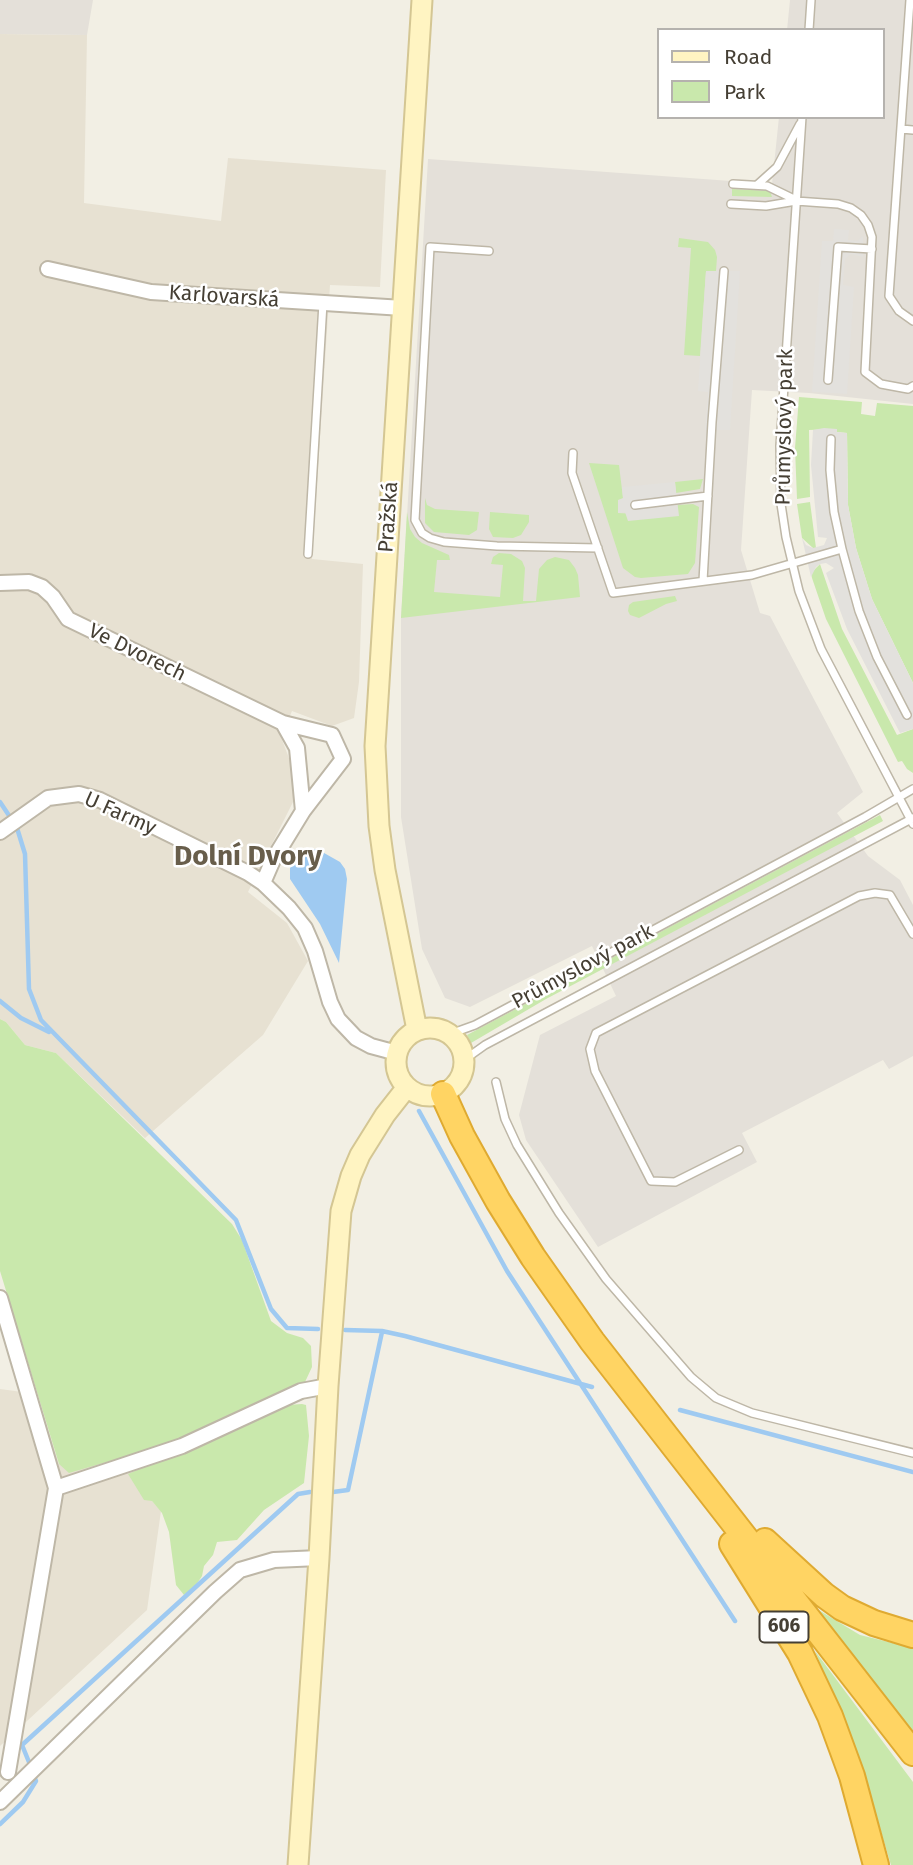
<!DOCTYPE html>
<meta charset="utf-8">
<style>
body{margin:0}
#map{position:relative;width:913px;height:1865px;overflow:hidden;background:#f2efe4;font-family:"Fira Sans",sans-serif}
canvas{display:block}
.legend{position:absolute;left:657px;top:28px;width:228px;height:91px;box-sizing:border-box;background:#fff;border:2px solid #b5b2ae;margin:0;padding:9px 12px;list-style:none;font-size:21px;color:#453f34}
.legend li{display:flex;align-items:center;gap:14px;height:35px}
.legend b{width:35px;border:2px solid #b5b2ae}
</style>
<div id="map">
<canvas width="913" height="1865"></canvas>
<ul class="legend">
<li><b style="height:9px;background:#fff4c2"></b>Road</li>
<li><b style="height:19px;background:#c9e8ac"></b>Park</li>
</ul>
</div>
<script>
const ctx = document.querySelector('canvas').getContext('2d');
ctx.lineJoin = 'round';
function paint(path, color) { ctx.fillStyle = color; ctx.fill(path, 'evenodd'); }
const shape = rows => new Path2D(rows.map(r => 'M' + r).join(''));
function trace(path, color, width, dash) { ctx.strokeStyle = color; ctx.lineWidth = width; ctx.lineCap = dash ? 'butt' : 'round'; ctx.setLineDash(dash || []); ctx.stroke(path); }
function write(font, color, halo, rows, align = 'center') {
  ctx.font = font + ' "Fira Sans",sans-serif'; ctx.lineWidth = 5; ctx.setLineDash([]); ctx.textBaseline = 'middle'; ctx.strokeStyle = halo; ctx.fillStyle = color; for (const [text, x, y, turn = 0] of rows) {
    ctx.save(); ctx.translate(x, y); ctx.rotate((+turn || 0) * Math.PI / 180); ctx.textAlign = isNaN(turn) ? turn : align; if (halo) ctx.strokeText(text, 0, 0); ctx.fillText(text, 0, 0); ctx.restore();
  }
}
paint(shape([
 [0,34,87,35,84,203,221,221,228,158,386,170,380,287,330,285,312,559,363,564,359,682,354,718,332,726,292,711,281,737,290,761,294,800,248,892,287,923,308,961,263,1035,145,1138,56,1053,25,1045,6,1022,0,1019],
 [0,1389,37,1394,59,1464,170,1444,152,1501,161,1511,147,1610,0,1746]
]), '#e7e1d2');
paint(shape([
 [0,0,93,0,87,35,0,34],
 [790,0,913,0,913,404,809,393,752,390,741,550,760,613,770,616,863,792,837,813,868,856,900,880,913,905,913,1056,889,1069,883,1060,742,1133,757,1162,598,1247,526,1140,519,1115,540,1035,616,996,592,946,470,1007,445,998,422,949,401,817,401,618,428,159,772,184,779,117,883,117,883,30,787,30]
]), '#e4e0d9');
paint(shape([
 [732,189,770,191,772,197,732,196],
 [679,238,708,242,715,250,717,257,716,271,706,271,700,356,684,355,691,248,678,247],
 [799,397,862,402,861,414,875,416,877,403,913,406,913,683,872,599,856,548,848,505,847,433,837,432,836,429,809,430,810,497,797,499,795,448],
 [589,463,619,465,623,498,618,513,678,516,677,505,693,504,699,507,695,563,688,574,641,578,635,577,623,568],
 [703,479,700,489,676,493,675,482],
 [425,498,427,505,435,509,479,512,477,530,469,535,434,532,425,523],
 [810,502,816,548,813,548,802,538,797,504],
 [407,512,410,529,415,537,422,543,449,555,450,560,437,560,434,592,500,597,503,565,491,564,493,557,499,553,511,554,522,561,525,568,523,601,536,601,539,569,547,560,555,557,569,560,575,568,578,575,580,597,401,618],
 [490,512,529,515,529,522,521,535,513,538,493,537,489,529],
 [820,564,842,629,897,735,913,729,913,773,907,769,902,761,898,762,826,619,812,578,811,573],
 [675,596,677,601,666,604,639,618,630,615,628,611,629,605,633,602],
 [880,815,883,821,546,999,471,1043,467,1035],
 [0,1019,6,1022,25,1045,56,1053,232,1224,242,1240,271,1321,287,1333,303,1338,311,1346,312,1367,305,1382,172,1443,69,1473,59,1464,0,1271],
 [302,1404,306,1405,309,1436,304,1483,264,1510,237,1540,217,1542,213,1555,204,1566,202,1576,194,1588,184,1595,176,1585,169,1532,162,1513,152,1501,144,1500,128,1474,288,1405],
 [807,1603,860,1635,913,1648,913,1739],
 [815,1651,913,1782,913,1865,891,1865,866,1781]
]), '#c9e8ac');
paint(shape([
 [834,229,849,230,848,240,857,241,863,236,863,257,851,254,845,259,843,285,854,287,847,394,812,392,822,241,833,241],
 [706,271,740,271,730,430,705,430,708,392,698,391],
 [824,428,837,429,837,432,847,433,848,505,856,548,872,599,913,683,913,729,900,733,847,629,826,573,834,568,826,563,820,564,816,567,811,577,802,538,806,545,813,548,824,545,827,538,818,537,811,465,813,430],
 [675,482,679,516,628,521,625,512,618,513,618,500,623,498,622,487]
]), '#e3e1dd');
paint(shape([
 [317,849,340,862,345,869,347,879,339,963,320,924,290,879,290,868,298,852]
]), '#9fcaf1');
trace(shape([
 [0,802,10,817],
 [17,828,25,854,29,989,41,1020,236,1220,271,1309,287,1328,318,1329],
 [0,1001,21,1018,49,1032],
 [419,1111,507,1271,735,1621],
 [345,1330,382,1331,405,1336,592,1387],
 [680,1410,913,1472],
 [333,1492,348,1490,382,1332],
 [31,1767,22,1745,298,1494,310,1492],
 [0,1824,23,1802,36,1781,34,1776]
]), '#9fcaf1', 4.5);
const lane = shape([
 [910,0,889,296,899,311,913,321],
 [809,30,811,0],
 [802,117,780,446,781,504,786,537,799,591,821,649,913,824],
 [901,129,913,130],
 [733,184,767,186,796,200],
 [757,185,777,167,800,124],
 [731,204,766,206,796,201,838,204,851,208,861,215,868,225,872,237,865,372,881,384,908,389,913,386],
 [489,251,430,247,415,520,422,533,430,538,444,542,497,546,598,548],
 [828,380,838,247,872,249],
 [831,439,830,470,834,512,842,549],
 [573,453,572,473,613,593,752,575,842,549,859,611,877,657,907,715],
 [635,505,708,496],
 [308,554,323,303],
 [703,581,712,422,724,271],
 [450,1034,475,1025,865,817,913,789],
 [464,1060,485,1045,913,818],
 [496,1082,505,1119,517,1145,559,1213,606,1279,691,1377,716,1398,752,1413,913,1453],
 [739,1150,675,1182,651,1181,595,1071,590,1049,596,1033,859,896,875,893,890,895,913,934]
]);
const street = shape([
 [48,269,151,292,403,308],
 [0,583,29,582,42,587,53,597,68,619,283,723],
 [0,832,48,798,79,794,100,800,248,873,263,883,289,908,305,928,315,951,330,1002,338,1019,356,1038,371,1046,397,1053],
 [263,883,273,860,303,811,343,759,332,735,283,723,297,748,303,811],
 [0,1298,56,1488,8,1772],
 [56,1488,182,1446,301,1391,328,1386],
 [0,1802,215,1592,240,1570,274,1560,319,1558]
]);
const secondary = shape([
 '396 1062a34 34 0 1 1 68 0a34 34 0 1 1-68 0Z',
 [417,1030,385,870,379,826,375,746,422,0],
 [298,1865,319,1558,328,1386,341,1211,351,1176,360,1155,385,1115,407,1087]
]);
const highway = shape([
 [443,1094,462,1136,498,1201,533,1257,592,1341,913,1753],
 [765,1541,824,1595,842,1608,874,1623,913,1635],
 [732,1544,800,1653,830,1716,852,1776,876,1865]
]);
trace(lane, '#beb7a7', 10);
trace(street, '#beb7a7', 18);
trace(secondary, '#d4c693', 23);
trace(highway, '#dfaa31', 28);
trace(lane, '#fff', 7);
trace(street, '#fff', 14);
trace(secondary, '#fff4c2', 19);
trace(highway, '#ffd463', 24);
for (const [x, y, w] of [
 [784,1627,49]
]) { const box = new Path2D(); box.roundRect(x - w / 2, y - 15.5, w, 31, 5); ctx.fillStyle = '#fff'; ctx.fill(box); trace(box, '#453f34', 2); }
write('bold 19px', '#453f34', null, [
 ["606",784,1627]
]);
write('21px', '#453f34', '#fff', [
 ["Karlovarská",224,297,4],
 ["Průmyslový park",785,427,-89],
 ["Pražská",389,517,-86],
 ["Ve Dvorech",137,653,26],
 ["U Farmy",120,814,24],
 ["Průmyslový park",583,967,-28]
]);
write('bold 28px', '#685e4b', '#fff', [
 ["Dolní Dvory",248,857]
]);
</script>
